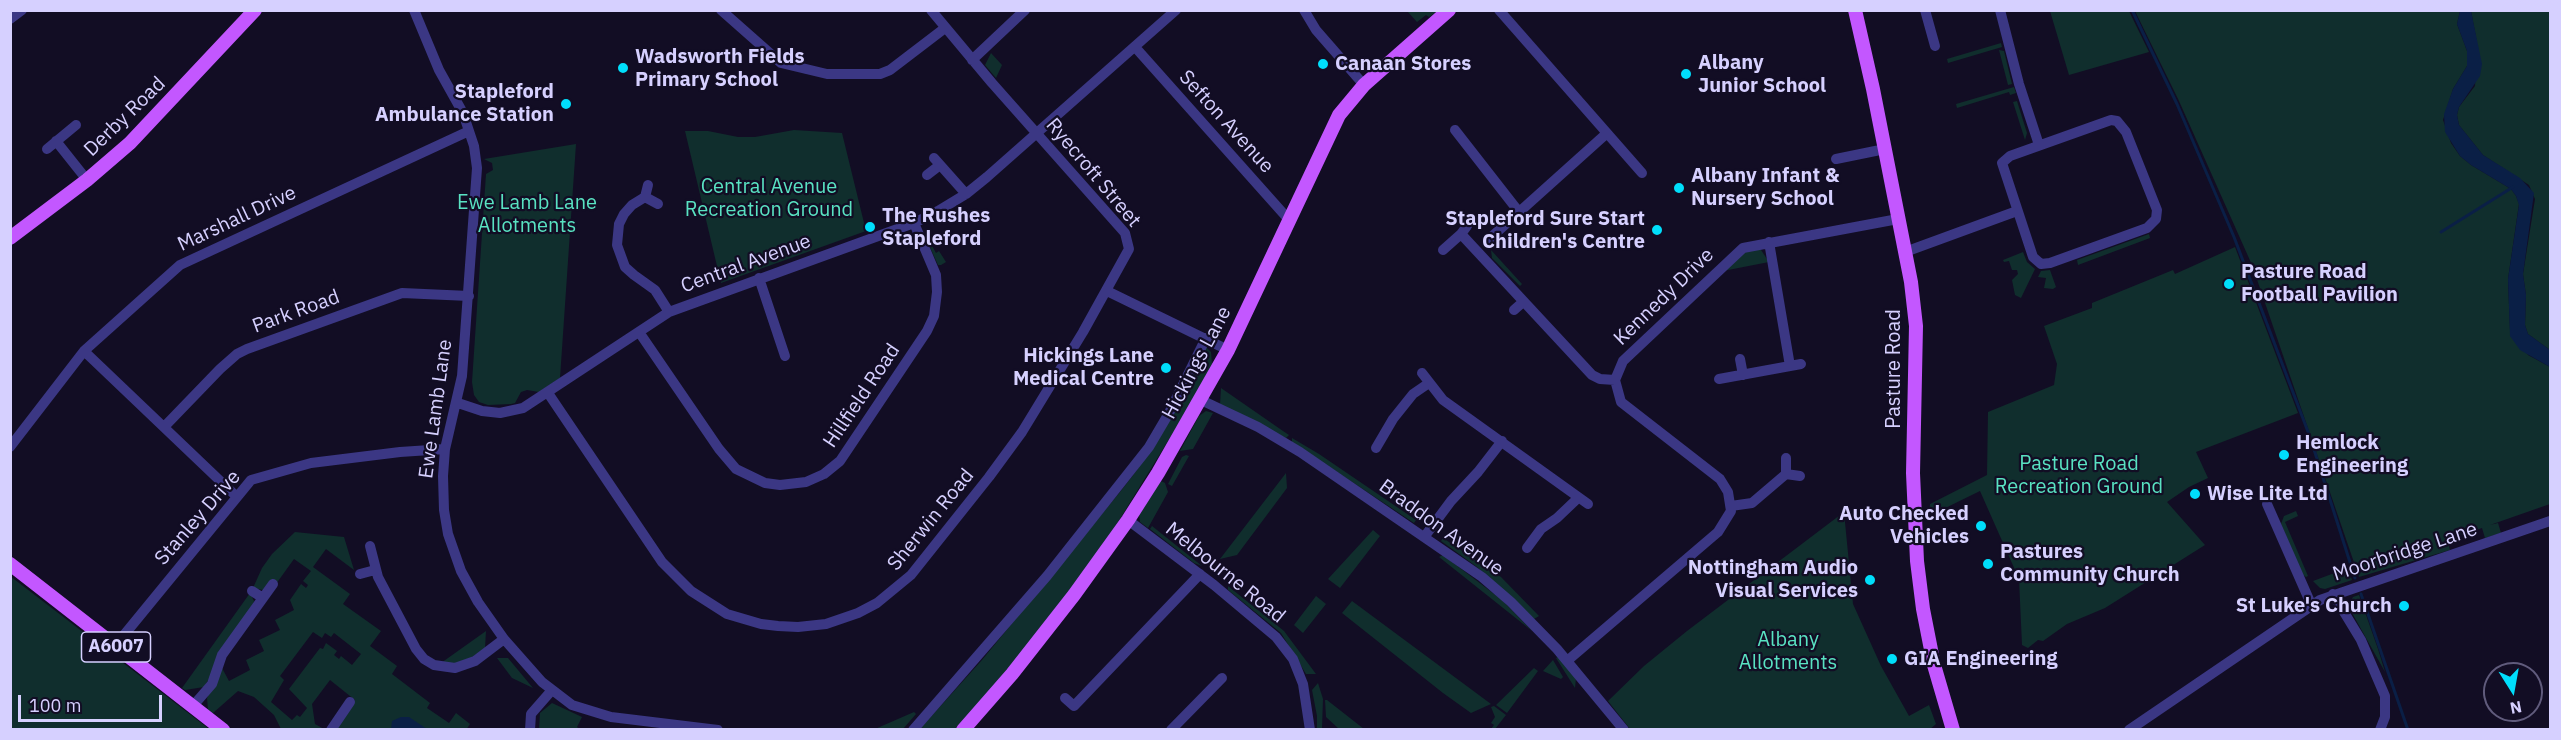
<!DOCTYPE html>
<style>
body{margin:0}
#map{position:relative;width:2561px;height:740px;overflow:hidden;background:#120d24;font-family:"IBM Plex Sans",sans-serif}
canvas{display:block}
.frame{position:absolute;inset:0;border:12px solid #d6d0ff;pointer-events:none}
.north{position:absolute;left:2483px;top:662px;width:60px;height:60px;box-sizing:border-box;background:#120d24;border:2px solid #605b7c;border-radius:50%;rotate:169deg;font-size:16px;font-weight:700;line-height:24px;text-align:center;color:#d6d0ff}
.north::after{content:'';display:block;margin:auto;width:21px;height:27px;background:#00defb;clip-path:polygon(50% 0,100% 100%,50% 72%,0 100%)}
.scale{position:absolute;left:18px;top:695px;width:144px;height:27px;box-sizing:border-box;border:3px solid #d6d0ff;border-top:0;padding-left:8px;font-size:18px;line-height:21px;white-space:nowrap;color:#d6d0ff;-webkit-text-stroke:4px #120d24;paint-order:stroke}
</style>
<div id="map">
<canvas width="2561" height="740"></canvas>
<div class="frame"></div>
<div class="north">N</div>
<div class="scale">100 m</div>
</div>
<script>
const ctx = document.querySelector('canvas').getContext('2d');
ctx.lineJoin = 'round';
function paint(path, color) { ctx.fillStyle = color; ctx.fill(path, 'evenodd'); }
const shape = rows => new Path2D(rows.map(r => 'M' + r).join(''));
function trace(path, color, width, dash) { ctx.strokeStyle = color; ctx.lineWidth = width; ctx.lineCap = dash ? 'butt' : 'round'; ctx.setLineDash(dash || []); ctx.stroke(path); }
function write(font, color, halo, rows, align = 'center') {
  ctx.font = font + ' "IBM Plex Sans",sans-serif'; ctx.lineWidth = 4.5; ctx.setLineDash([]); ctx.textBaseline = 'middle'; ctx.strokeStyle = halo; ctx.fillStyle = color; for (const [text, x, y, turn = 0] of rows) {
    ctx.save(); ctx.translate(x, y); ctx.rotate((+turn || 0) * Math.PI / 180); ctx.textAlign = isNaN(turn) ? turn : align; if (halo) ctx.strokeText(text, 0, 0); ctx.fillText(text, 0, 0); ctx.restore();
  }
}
paint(shape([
 [1407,11,1438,11,1429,17,1426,15,1417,22],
 [2050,11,2129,11,2149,52,2069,75],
 [2135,11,2460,11,2457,24,2467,51,2467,66,2453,89,2443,120,2451,143,2460,156,2471,165,2511,189,2516,196,2519,204,2508,279,2510,330,2528,355,2550,367,2550,504,2490,525,2498,523,2501,533,2485,538,2482,528,2447,540,2450,550,2359,577,2252,265,2179,101],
 [2471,11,2550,11,2550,350,2528,334,2525,325,2526,295,2523,274,2535,199,2529,185,2483,155,2459,125,2457,115,2459,107,2475,86,2477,43],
 [2001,43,2002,47,1948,63,1947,59],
 [1999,50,2004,51,2012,84,2008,85],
 [991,53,1002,65,996,78,985,65],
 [2014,87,2016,93,2010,95,2009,92,1957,108,1956,104],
 [2017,101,2027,133,2025,140,2013,102],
 [794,130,842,133,866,231,721,283,685,131,708,131,738,137,755,137],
 [576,144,560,378,539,392,527,390,521,392,515,403,511,404,488,405,479,402,474,395,472,382,486,174,493,170,492,163,484,159],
 [2149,234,2150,238,2078,265,2077,260],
 [930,242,936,253,939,251,946,262,941,265,938,265,928,243],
 [2235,247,2298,413,2196,452,2208,478,2189,487,2167,502,2205,545,2105,608,2067,624,2043,641,2038,640,2028,648,2022,645,2019,579,1980,491,1929,516,1930,504,1987,475,1988,412,2054,385,2057,364,2044,326,2092,308,2092,303,2173,270,2175,274],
 [1491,250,1522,284,1520,286,1492,258],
 [1749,250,1761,250,1769,262,1723,271,1742,254],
 [2023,252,2027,262,2035,269,2021,298,2015,295,2012,280,2018,274,2017,270,2012,270,2009,261,2004,262,2003,260],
 [2050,270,2056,287,2053,289,2044,288,2046,278,2038,277,2041,271],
 [1206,347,1211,352,1212,364,1192,402,1118,522,1072,591,986,696,955,729,919,730,982,660,1120,492,1137,470],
 [1221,388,1283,431,1289,435,1286,438,1220,405],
 [1206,411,1213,413,1193,449,1180,451,1199,416],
 [1292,438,1319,454,1416,520,1414,523,1292,442],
 [1186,455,1189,456,1172,486,1168,484,1182,457],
 [1286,473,1287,488,1237,555,1220,559],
 [1161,481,1165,483,1168,492,1148,528,1140,522,1139,513],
 [2296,511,2298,516,2285,522,2308,576,2306,577,2302,574,2281,524,2284,516],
 [1844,512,1853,604,1881,666,1909,716,1929,705,1936,724,1929,730,1630,729,1608,701,1644,666,1687,631],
 [1152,526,1202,566,1194,563,1150,529],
 [1373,530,1380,536,1340,588,1328,579],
 [295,532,344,537,354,570,326,549,313,567,350,594,343,604,381,631,370,646,397,666,392,674,430,703,427,708,449,723,456,713,470,724,466,730,336,729,355,700,330,680,312,704,315,724,324,729,281,729,274,715,254,697,238,691,213,713,208,710,207,698,222,668,229,681,250,670,246,660,264,651,259,640,280,630,275,620,294,610,290,600,301,584,306,588,308,585,303,581,311,571,294,559,276,584,263,590,253,588,262,568,272,554],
 [313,632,322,638,325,633,331,637,334,633,361,654,352,665,341,656,339,659,334,655,337,651,326,643,323,649,320,648,289,689,307,708,300,717,297,715,292,720,271,702,284,680,280,676],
 [1443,538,1501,577,1539,616,1534,619,1477,567,1441,541],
 [1443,555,1502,600,1532,631,1439,557],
 [2348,568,2352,580,2325,589,2320,588,2313,581],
 [10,576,79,629,209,729,11,729],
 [1228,586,1284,631,1316,674,1306,674,1281,633,1228,590],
 [250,593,254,601,252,607,204,687,185,690,182,688],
 [2359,595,2378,649,2385,672,2351,611,2350,602,2353,597],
 [1316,596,1326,604,1303,633,1294,625],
 [1352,601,1491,704,1471,713,1443,693,1342,613],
 [486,631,485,648,471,658,454,664,441,663],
 [1558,657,1576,678,1575,688,1556,658],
 [497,658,508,658,533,688,512,678],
 [1553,660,1563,677,1561,679,1543,671],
 [1534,668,1538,671,1507,713,1496,705],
 [1318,683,1323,699,1322,729,1317,729,1317,716,1312,690],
 [1325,700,1327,700,1364,729,1339,729,1326,717],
 [552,703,582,717,577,727,580,729,539,729,540,713],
 [1494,706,1506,715,1495,729,1491,729,1494,725,1491,723,1495,717,1491,707],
 [914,712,916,714,903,729,875,729]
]), '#102e2d');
paint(shape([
 [2460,11,2471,11,2482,64,2480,76,2459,107,2457,115,2459,125,2483,155,2520,178,2534,193,2523,274,2526,295,2525,325,2528,334,2550,350,2550,367,2520,350,2510,336,2508,279,2519,205,2516,196,2511,189,2471,165,2460,156,2445,132,2444,114,2453,89,2467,66,2467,51,2457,24],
 [401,717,409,717,427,729,391,729,392,721]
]), '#0a1f46');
trace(shape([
 [2132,10,2177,104,2234,237,2310,437,2355,578],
 [2441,232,2513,187],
 [2361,594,2408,730]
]), '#0a1f46', 3);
trace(shape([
 [414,10,439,70,463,113,474,146,477,168,462,376,445,449,443,476,444,510,448,534,461,571,478,602,504,639,542,682,572,705,611,717,718,730],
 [721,10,781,63,827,74,880,74,890,70,945,28],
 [1304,10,1316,30,1364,85],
 [1499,10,1642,173],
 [1925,10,1935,46],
 [2000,10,2019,84,2039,145],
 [10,19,22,10],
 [1135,47,1290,221],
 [972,60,1025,10],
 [2111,120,2117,121,2126,132,2157,210,2156,219,2147,228,2050,263,2041,264,2033,257,2002,163,2010,156,2111,120],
 [1455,130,1519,212],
 [56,141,87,180],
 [47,149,76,125],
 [934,158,966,194],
 [1836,159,1885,149],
 [927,175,940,165],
 [648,185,645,197,632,205,624,214,619,224,617,245,625,267,634,275,655,290,669,312],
 [645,197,658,204],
 [1461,234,1592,375,1600,379,1615,380],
 [1488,240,1606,134],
 [1769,242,1790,366],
 [1443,250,1461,234,1467,226],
 [1905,252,2017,211],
 [759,278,785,356],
 [1107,291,1228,350],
 [1514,310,1523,302],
 [639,332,719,449,736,469,765,483,780,485,806,482,824,474,840,461,927,331,934,316,937,292,936,275,914,223],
 [84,351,236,496],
 [1740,359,1743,375],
 [1422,373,1443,400,1588,504],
 [1719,379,1801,364],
 [548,393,662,562,691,591,727,614,761,624,778,626,798,627,826,624,858,613,877,603,911,575,989,477,1022,432,1083,332,1129,249,1125,233,992,83,931,10],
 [1201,400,1258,427,1300,452,1482,577,1511,602,1557,649,1624,730],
 [458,403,482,411,500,413,523,408,669,312,914,223,938,211,966,194,987,177,1176,10],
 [164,427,220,369,237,354,247,349,402,293,469,296],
 [10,447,84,351,180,265,469,131],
 [1376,448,1393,419,1413,394,1429,383],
 [1786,458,1786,474,1800,476],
 [2267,504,2311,604],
 [1731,506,1752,503,1786,474],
 [1128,520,1214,585,1276,637,1293,659,1303,684,1310,730],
 [1425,536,1451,501,1478,472,1502,441],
 [370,546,378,577,416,649,424,659,434,665,455,668,475,661,504,639],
 [1527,548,1541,529,1557,518,1578,498],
 [360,574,375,570],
 [252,591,263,598],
 [2333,594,2361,640,2385,696,2385,717,2380,730],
 [115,646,251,480,311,463,400,452,445,449],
 [1567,661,1718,532,1731,511,1728,492,1720,479,1621,402,1615,380,1623,361,1743,248,1898,219],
 [1065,698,1074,706,1200,574],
 [192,707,212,684,222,655,273,584],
 [331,730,350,702],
 [530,730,531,714,552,690],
 [913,730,1047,576,1149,447,1169,413,1206,338],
 [1171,730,1222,678],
 [2129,730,2320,600,2550,521]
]), '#3b3784', 10);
trace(shape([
 [1855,10,1873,89,1911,282,1916,326,1913,473,1917,561,1923,609,1934,665,1953,730],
 [10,238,87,180,130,143,255,10],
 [10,564,223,730],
 [963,730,1012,674,1074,595,1128,520,1158,473,1228,350,1339,115,1364,85,1449,10]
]), '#c357ff', 14);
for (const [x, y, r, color] of [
 [1323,64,6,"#00defb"],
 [623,68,6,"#00defb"],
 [1686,74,6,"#00defb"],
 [566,104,6,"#00defb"],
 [1679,188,6,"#00defb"],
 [870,227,6,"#00defb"],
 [1657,230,6,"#00defb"],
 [2229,284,6,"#00defb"],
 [1166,368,6,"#00defb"],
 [2284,455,6,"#00defb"],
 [2195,494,6,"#00defb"],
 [1981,526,6,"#00defb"],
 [1988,564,6,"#00defb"],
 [1870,580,6,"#00defb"],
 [2404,606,6,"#00defb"],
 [1892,659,6,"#00defb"]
]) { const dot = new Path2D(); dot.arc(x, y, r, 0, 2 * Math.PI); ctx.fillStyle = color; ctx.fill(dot); trace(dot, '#120d24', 2); }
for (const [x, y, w] of [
 [116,647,69]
]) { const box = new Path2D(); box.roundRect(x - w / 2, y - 15, w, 30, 4.5); ctx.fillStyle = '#120d24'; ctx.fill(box); trace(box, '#d6d0ff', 1.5); }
write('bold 18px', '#d6d0ff', null, [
 ["A6007",116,647]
]);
write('bold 20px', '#d6d0ff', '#120d24', [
 ["Wadsworth Fields",635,57],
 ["Primary School",635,80],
 ["Albany",1698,63],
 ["Junior School",1698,86],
 ["Canaan Stores",1335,64],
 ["Stapleford",554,92,"right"],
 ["Ambulance Station",554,115,"right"],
 ["Albany Infant &",1691,176],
 ["Nursery School",1691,199],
 ["The Rushes",882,216],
 ["Stapleford",882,239],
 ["Stapleford Sure Start",1645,219,"right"],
 ["Children's Centre",1645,242,"right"],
 ["Pasture Road",2241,272],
 ["Football Pavilion",2241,295],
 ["Hickings Lane",1154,356,"right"],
 ["Medical Centre",1154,379,"right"],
 ["Hemlock",2296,443],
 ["Engineering",2296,466],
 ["Wise Lite Ltd",2207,494],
 ["Auto Checked",1969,514,"right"],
 ["Vehicles",1969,537,"right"],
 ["Pastures",2000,552],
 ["Community Church",2000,575],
 ["Nottingham Audio",1858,568,"right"],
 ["Visual Services",1858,591,"right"],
 ["St Luke's Church",2392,606,"right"],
 ["GIA Engineering",1904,659]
], 'left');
write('20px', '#d6d0ff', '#120d24', [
 ["Derby Road",125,117,-44],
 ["Sefton Avenue",1226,122,48],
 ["Ryecroft Street",1093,173,50],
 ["Marshall Drive",237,219,-25],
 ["Central Avenue",746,264,-20],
 ["Kennedy Drive",1664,297,-44],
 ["Park Road",296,312,-20],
 ["Hickings Lane",1197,363,-62],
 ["Pasture Road",1894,369,-90],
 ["Hillfield Road",862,396,-56],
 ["Ewe Lamb Lane",436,409,-82],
 ["Stanley Drive",198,518,-49],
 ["Sherwin Road",931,520,-51],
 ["Braddon Avenue",1441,528,36],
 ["Moorbridge Lane",2405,552,-18],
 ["Melbourne Road",1225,573,39]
]);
write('20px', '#59e2c2', '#120d24', [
 ["Central Avenue",769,187],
 ["Recreation Ground",769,210],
 ["Ewe Lamb Lane",527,203],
 ["Allotments",527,226],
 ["Pasture Road",2079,464],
 ["Recreation Ground",2079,487],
 ["Albany",1788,640],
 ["Allotments",1788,663]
]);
</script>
